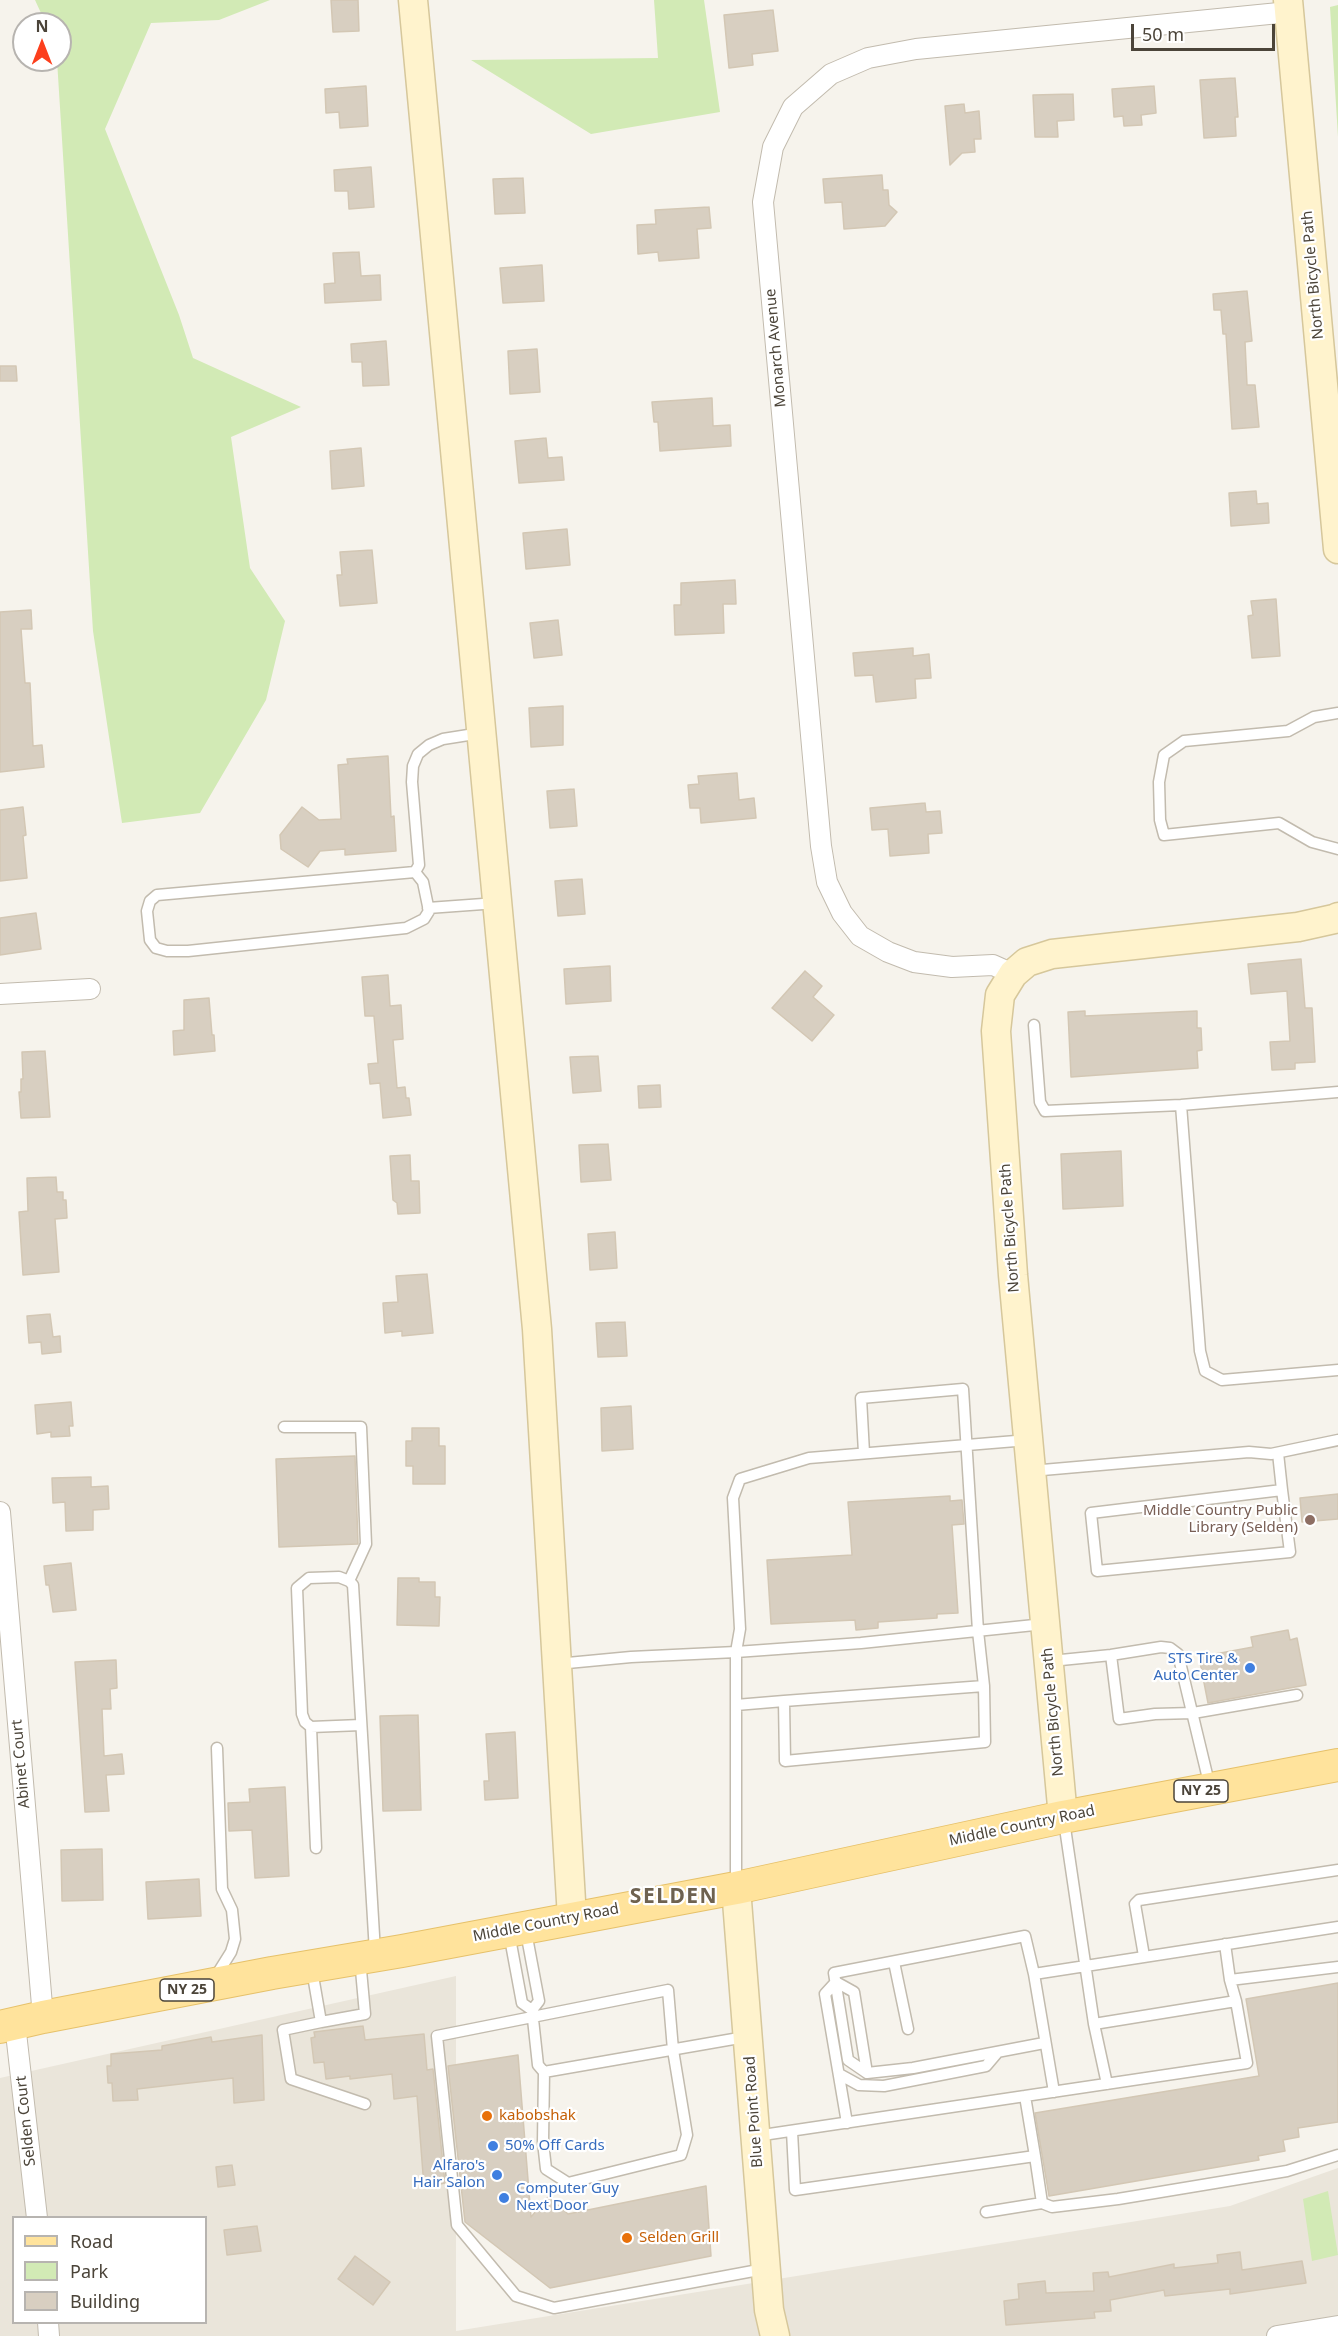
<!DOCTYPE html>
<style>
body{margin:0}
#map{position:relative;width:1338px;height:2336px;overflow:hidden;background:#f6f3ec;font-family:"Noto Sans",sans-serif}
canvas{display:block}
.legend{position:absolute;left:12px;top:2216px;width:195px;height:108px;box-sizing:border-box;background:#fff;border:2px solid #b7b4b0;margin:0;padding:8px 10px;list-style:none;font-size:18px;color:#4b4439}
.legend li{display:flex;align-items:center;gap:12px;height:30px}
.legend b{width:30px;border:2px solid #b7b4b0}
.north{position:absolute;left:12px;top:12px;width:60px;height:60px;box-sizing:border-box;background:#fff;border:2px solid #b7b4b0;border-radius:50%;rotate:0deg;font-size:16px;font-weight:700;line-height:24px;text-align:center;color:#4b4439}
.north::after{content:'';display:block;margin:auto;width:21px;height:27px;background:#fc3f1d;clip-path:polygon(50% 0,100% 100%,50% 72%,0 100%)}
.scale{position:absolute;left:1131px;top:24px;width:144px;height:27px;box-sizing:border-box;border:3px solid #4b4439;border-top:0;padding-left:8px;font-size:18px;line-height:21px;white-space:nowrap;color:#4b4439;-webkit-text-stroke:4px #fff;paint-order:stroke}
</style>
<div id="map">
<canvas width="1338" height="2336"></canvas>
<ul class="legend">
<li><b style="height:8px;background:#ffe39c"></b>Road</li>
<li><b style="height:16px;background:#d2eab5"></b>Park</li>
<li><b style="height:16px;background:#d8cfc1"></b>Building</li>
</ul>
<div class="north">N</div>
<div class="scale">50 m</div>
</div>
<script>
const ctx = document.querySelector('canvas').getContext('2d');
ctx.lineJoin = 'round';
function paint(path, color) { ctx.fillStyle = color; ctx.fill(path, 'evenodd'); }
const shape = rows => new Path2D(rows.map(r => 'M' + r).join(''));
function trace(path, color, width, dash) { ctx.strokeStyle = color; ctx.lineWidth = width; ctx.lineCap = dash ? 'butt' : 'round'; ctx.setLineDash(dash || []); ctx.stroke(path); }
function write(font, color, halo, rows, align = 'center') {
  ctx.font = font + ' "Noto Sans",sans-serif'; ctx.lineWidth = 4.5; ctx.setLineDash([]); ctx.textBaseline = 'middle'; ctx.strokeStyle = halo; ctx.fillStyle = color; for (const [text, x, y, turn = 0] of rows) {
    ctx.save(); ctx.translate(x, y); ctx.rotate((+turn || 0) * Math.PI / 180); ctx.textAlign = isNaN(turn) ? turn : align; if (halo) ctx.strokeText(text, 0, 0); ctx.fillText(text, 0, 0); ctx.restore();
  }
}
paint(shape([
 [456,1976,456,2331,1230,2206,1338,2168,1338,2336,0,2336,0,2078],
 [14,2218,206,2218,206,2322,14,2322]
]), '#eae5da');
paint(shape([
 [35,0,270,0,219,20,151,23,105,129,179,315,193,358,301,407,231,437,250,568,285,621,266,700,200,813,122,823,93,631,57,60,60,60,60,24,46,24],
 [654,0,704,0,720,112,591,134,471,60,658,58],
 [1338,5,1338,137,1330,7],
 [1328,2191,1338,2255,1312,2261,1303,2199]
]), '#d2eab5');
const building = shape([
 [331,0,358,0,359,31,333,32,331,0],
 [773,10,778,51,752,54,753,65,729,68,724,15,773,10],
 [1235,78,1238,117,1235,117,1236,136,1204,138,1200,80,1235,78],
 [366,86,368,126,340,128,339,112,326,113,325,89,366,86],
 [1154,86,1156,113,1141,115,1142,125,1124,126,1123,116,1114,117,1112,89,1154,86],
 [1073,94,1074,120,1057,121,1058,137,1035,137,1033,95,1073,94],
 [964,104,965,113,979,111,981,139,974,139,975,152,962,153,950,165,945,106,964,104],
 [371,167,374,207,349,209,348,191,335,191,334,170,371,167],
 [882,175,883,190,888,190,889,205,897,212,885,226,844,229,842,202,825,203,823,179,882,175],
 [523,178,525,213,495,214,493,179,523,178],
 [709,207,711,228,697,229,699,258,659,261,658,252,638,254,637,225,656,224,655,210,709,207],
 [359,252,361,276,380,275,381,300,325,303,324,284,335,283,333,253,359,252],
 [542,265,544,301,503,303,500,268,542,265],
 [1247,291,1252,341,1245,342,1247,385,1255,385,1259,427,1232,429,1226,334,1223,334,1221,310,1214,310,1213,294,1247,291],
 [386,341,389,385,363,386,362,362,352,362,351,344,386,341],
 [537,349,540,392,510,394,508,351,537,349],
 [0,366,16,366,17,381,0,381,0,366],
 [712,398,713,426,730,425,731,446,660,451,658,422,654,422,652,402,712,398],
 [546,438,548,458,562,457,564,480,519,483,515,441,546,438],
 [361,448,364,486,332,489,330,451,361,448],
 [1256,491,1257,504,1268,503,1269,523,1231,526,1229,493,1256,491],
 [567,529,570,565,526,569,523,533,567,529],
 [372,550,377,603,340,606,337,575,342,575,340,552,372,550],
 [735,580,736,604,723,604,724,633,675,635,674,605,681,605,681,583,735,580],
 [1276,599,1280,656,1252,658,1248,616,1253,615,1251,601,1276,599],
 [31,610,32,629,21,629,25,683,30,683,33,746,42,745,44,767,0,772,0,612,31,610],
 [558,620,562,655,534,658,530,623,558,620],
 [913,648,913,656,929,654,931,678,915,679,916,698,876,702,873,675,855,676,853,653,913,648],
 [563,706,563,745,531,747,529,708,563,706],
 [388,756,391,817,394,816,396,851,345,855,345,849,320,851,308,867,281,849,280,835,302,807,319,820,341,819,338,765,348,764,347,759,388,756],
 [737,773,739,800,754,798,756,818,701,823,700,808,690,808,688,785,699,784,698,776,737,773],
 [574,789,577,826,550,828,547,791,574,789],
 [925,803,926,812,940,811,942,833,928,834,929,853,890,856,888,829,872,830,870,808,925,803],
 [23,807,26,835,23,836,27,878,0,881,0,810,23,807],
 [582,879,585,914,558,916,555,881,582,879],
 [36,913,41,949,0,955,0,918,36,913],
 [1301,959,1305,1008,1312,1008,1315,1062,1295,1063,1295,1069,1272,1070,1270,1042,1290,1041,1287,991,1251,994,1248,964,1301,959],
 [610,966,611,1001,566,1004,564,969,610,966],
 [805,971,822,986,813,997,834,1015,812,1041,772,1008,805,971],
 [388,975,390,1006,401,1005,403,1039,393,1040,397,1088,405,1087,406,1098,409,1098,411,1115,383,1118,380,1083,370,1084,368,1064,378,1063,374,1016,365,1016,362,977,388,975],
 [209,998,212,1035,214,1035,215,1051,174,1055,173,1031,184,1030,184,1000,209,998],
 [1085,1011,1085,1016,1197,1011,1197,1028,1201,1028,1202,1050,1197,1051,1198,1068,1071,1077,1068,1012,1085,1011],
 [45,1051,50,1117,21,1118,19,1092,21,1092,21,1079,23,1079,22,1052,45,1051],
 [598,1056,601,1091,573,1093,570,1057,598,1056],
 [660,1085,661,1107,639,1108,638,1086,660,1085],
 [608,1144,611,1180,581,1182,579,1145,608,1144],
 [1121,1151,1123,1206,1063,1209,1061,1154,1121,1151],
 [410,1155,411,1181,419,1181,420,1213,398,1214,397,1203,393,1200,390,1156,410,1155],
 [56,1177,57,1192,63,1192,63,1200,66,1200,67,1218,55,1219,59,1272,23,1275,19,1212,28,1211,27,1178,56,1177],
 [615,1232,617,1268,590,1270,588,1234,615,1232],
 [427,1274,433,1333,402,1336,402,1331,385,1333,383,1303,398,1302,396,1276,427,1274],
 [50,1314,53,1337,60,1336,61,1352,42,1354,41,1342,29,1343,27,1316,50,1314],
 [625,1322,627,1356,598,1357,596,1323,625,1322],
 [71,1402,73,1426,69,1426,70,1436,51,1437,51,1432,37,1434,35,1405,71,1402],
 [631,1406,633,1449,602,1451,601,1408,631,1406],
 [412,1428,439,1428,439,1446,445,1446,445,1484,413,1484,413,1466,406,1466,406,1441,412,1441,412,1428],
 [355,1456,358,1544,279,1547,276,1459,355,1456],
 [91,1477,91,1487,108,1486,109,1509,93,1510,93,1530,66,1531,65,1502,53,1503,52,1478,91,1477],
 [1338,1494,1338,1519,1302,1522,1300,1498,1338,1494],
 [950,1496,950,1501,962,1500,964,1524,952,1525,958,1613,937,1614,937,1618,878,1622,878,1628,856,1630,855,1620,771,1624,767,1560,852,1555,848,1502,950,1496],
 [71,1563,76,1610,53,1612,49,1585,46,1585,44,1566,71,1563],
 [398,1578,419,1578,419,1582,435,1582,435,1597,440,1597,439,1626,397,1625,398,1578],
 [1288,1630,1290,1640,1297,1638,1306,1685,1208,1703,1199,1657,1253,1647,1251,1637,1288,1630],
 [116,1660,117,1688,110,1689,111,1709,102,1709,104,1756,122,1754,124,1774,106,1775,109,1811,85,1812,75,1662,116,1660],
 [418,1715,421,1810,383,1811,380,1716,418,1715],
 [515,1732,518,1798,485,1800,484,1781,489,1781,486,1734,515,1732],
 [285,1787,289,1876,255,1878,252,1830,229,1831,228,1803,250,1802,249,1789,285,1787],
 [102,1849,103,1900,62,1901,61,1850,102,1849],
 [199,1879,201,1916,148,1919,146,1882,199,1879],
 [1338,1983,1338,2122,1298,2128,1299,2137,1283,2140,1285,2151,1258,2156,1259,2160,1049,2196,1035,2113,1259,2076,1246,1999,1338,1983],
 [363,2026,365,2040,424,2034,427,2070,433,2069,445,2183,424,2187,417,2096,394,2099,392,2074,350,2079,350,2076,326,2079,324,2062,314,2063,311,2038,315,2037,314,2032,363,2026],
 [262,2035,264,2100,234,2103,233,2078,137,2089,138,2100,113,2101,112,2083,108,2083,107,2066,111,2066,111,2054,162,2050,162,2046,211,2037,212,2042,262,2035],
 [518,2055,531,2217,548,2197,568,2214,706,2186,711,2256,550,2288,465,2222,448,2066,518,2055],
 [232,2165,235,2185,218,2187,216,2167,232,2165],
 [257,2226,261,2251,227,2255,224,2230,257,2226],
 [1240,2252,1242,2270,1302,2261,1306,2283,1230,2294,1230,2289,1165,2296,1164,2290,1110,2300,1111,2311,1094,2312,1095,2318,1006,2325,1004,2301,1019,2299,1018,2284,1045,2281,1046,2293,1094,2291,1093,2273,1108,2272,1109,2277,1174,2264,1174,2268,1218,2263,1217,2255,1240,2252],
 [355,2256,390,2282,373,2305,338,2279,355,2256]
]);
paint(building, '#d8cfc1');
trace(building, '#d3c7b4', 1.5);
const lane = shape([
 [1338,713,1314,717,1288,731,1184,741,1164,755,1159,782,1160,820,1164,835,1279,823,1312,842,1338,849],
 [415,872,423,882,429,911,424,919,406,928,188,951,167,951,156,948,150,940,147,911,150,901,157,895,415,872,419,865,412,782,413,766,418,754,429,745,443,739,481,733],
 [428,908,497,903],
 [1034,1025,1040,1102,1045,1111,1181,1105,1338,1092],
 [1181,1105,1200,1351,1205,1371,1222,1380,1338,1370],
 [284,1427,361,1427,366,1544,349,1581],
 [1028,1440,809,1458,740,1479,733,1498,740,1629,736,1652,861,1643,1044,1624],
 [864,1453,861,1398,963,1389,978,1631,984,1686],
 [1278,1453,1282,1490,1290,1552,1097,1571,1091,1513,1282,1490],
 [1031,1471,1249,1452,1271,1454,1338,1440],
 [1111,1655,1119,1719,1155,1714,1193,1713,1297,1695],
 [1051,1661,1111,1655,1161,1647,1170,1648,1178,1654,1210,1787],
 [557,1664,631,1657,736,1652,736,1886],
 [736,1705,784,1701,984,1686,985,1742,785,1761,784,1701],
 [361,1725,311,1727,305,1722,302,1714,297,1588,309,1578,339,1577,349,1581,353,1585,375,1952],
 [311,1727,316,1848],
 [1064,1821,1094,2024,1107,2084],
 [526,1932,539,2001,532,2010,538,2065,544,2072,745,2037],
 [509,1933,522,2003,532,2010],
 [1225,1944,1230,1980,1236,2001],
 [1144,1956,1135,1904,1139,1900,1338,1870],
 [894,1962,908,2029],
 [312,1970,321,2022,365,2014,360,1959],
 [1034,1974,1054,2092],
 [216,1976,231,1952,235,1939,232,1910,222,1889,217,1748],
 [1230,1980,1338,1967],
 [836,1982,825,1994,847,2123],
 [836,1982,854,1992,867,2073],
 [321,2022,283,2030,291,2079,365,2104],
 [1044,2043,913,2068,867,2073,848,2060,834,1973,1025,1936,1034,1974,1338,1927],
 [544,2072,543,2142,546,2169,568,2183,681,2155,687,2135,673,2050,668,1990,437,2036,457,2225,516,2296,554,2308,764,2269],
 [839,2074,859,2085,884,2086,986,2066,997,2053],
 [792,2131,795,2190,1035,2156,1025,2096],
 [756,2136,1247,2063,1236,2001,1094,2024],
 [1035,2156,1042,2203,1052,2207,1118,2199,1287,2171,1338,2155],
 [986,2212,1042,2203]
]);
const street = shape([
 [1013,974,993,965,952,967,914,962,888,952,860,936,842,913,827,882,821,846,763,202,773,147,793,107,831,74,868,58,916,49,1289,12],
 [0,994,90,989],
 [0,1512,43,2017],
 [15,2024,37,2218],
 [48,2322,49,2336],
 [1277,2336,1338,2326]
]);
const secondary = shape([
 [413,0,537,1329,572,1918],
 [1288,0,1338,549],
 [1063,1817,1013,1275,996,1031,1000,995,1013,974,1027,962,1052,954,1298,927,1334,919,1338,917],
 [736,1888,769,2310,775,2336]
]);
const primary = shape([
 [0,2027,43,2017,272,1973,402,1951,736,1888,1063,1817,1338,1765]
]);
trace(lane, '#c2bbae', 13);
trace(street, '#c2bbae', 22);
trace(secondary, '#d6c79b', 31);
trace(primary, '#e6c16a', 34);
trace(lane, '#fff', 10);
trace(street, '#fff', 20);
trace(secondary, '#fff3cd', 28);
trace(primary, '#ffe39c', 32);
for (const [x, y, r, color] of [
 [1310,1520,6,"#8d6e63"],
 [1250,1668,6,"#3f7fe0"],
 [487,2116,6,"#e8710a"],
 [493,2146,6,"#3f7fe0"],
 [497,2175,6,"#3f7fe0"],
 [504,2198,6,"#3f7fe0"],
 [627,2238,6,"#e8710a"]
]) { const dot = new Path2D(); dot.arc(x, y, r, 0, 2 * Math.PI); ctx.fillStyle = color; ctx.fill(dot); trace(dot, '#fff', 2); }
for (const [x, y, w] of [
 [1201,1791,54],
 [187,1990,54]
]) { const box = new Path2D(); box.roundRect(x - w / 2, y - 11, w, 22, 4.5); ctx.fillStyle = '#fff'; ctx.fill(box); trace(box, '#4b4439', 1.5); }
write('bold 14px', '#4b4439', null, [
 ["NY 25",1201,1791],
 ["NY 25",187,1990]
]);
write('15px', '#4b4439', '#fff', [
 ["North Bicycle Path",1313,275,-95],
 ["Monarch Avenue",776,348,-95],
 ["North Bicycle Path",1010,1228,-94],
 ["North Bicycle Path",1053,1712,-95],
 ["Abinet Court",21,1764,-95],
 ["Middle Country Road",1022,1826,-12],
 ["Middle Country Road",546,1923,-11],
 ["Blue Point Road",754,2112,-94],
 ["Selden Court",26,2121,-96]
]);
write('15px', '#785e54', '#fff', [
 ["Middle Country Public",1298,1511],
 ["Library (Selden)",1298,1528]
], 'right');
write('15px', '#366cbe', '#fff', [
 ["STS Tire &",1238,1659],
 ["Auto Center",1238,1676],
 ["50% Off Cards",505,2146,"left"],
 ["Alfaro's",485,2166],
 ["Hair Salon",485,2183],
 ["Computer Guy",516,2189,"left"],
 ["Next Door",516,2206,"left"]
], 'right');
write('15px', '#c56008', '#fff', [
 ["kabobshak",499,2116],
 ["Selden Grill",639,2238]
], 'left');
ctx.letterSpacing = '1.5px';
write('bold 21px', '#6e6250', '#fff', [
 ["SELDEN",674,1897]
]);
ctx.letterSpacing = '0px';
</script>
